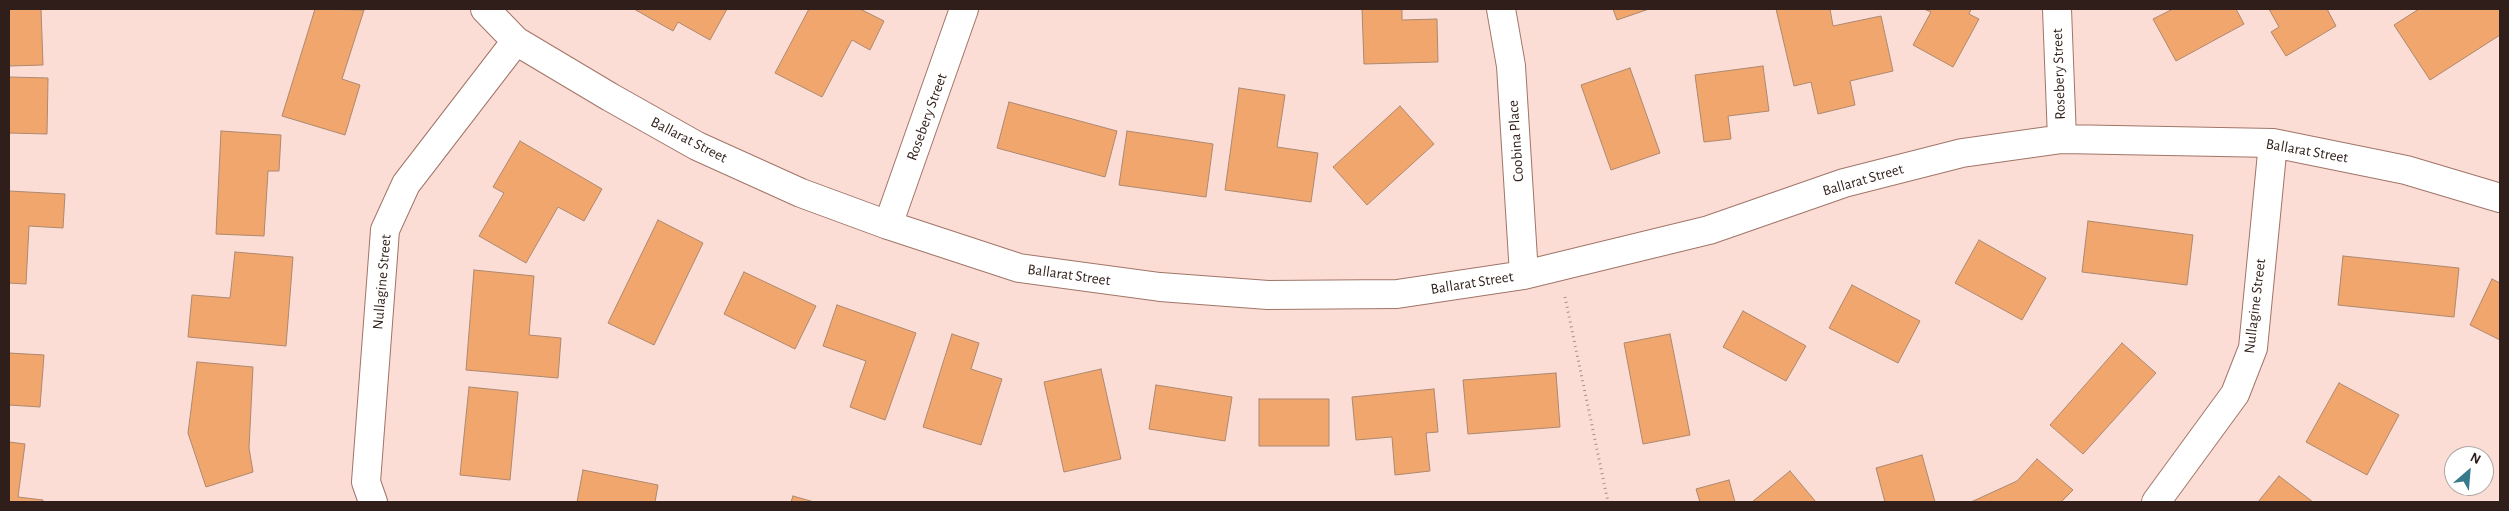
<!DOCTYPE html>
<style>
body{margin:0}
#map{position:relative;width:2509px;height:511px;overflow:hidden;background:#fbddd5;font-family:"Alegreya Sans",sans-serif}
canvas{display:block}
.frame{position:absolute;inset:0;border:10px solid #2f1e19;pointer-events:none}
.north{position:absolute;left:2444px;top:446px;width:50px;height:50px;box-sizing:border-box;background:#fff;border:1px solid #aca5a3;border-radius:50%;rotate:27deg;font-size:14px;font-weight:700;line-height:20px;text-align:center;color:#2f1e19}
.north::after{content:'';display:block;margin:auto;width:18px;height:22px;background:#377a8b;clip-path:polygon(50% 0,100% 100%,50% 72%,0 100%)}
</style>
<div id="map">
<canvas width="2509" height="511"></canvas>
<div class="frame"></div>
<div class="north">N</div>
</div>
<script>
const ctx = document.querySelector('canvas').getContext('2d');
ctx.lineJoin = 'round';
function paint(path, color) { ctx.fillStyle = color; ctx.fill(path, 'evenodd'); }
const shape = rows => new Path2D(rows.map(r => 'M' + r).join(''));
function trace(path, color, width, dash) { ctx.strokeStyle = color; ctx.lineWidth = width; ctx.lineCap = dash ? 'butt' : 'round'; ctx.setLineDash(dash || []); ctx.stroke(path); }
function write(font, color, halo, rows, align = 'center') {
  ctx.font = font + ' "Alegreya Sans",sans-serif'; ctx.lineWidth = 5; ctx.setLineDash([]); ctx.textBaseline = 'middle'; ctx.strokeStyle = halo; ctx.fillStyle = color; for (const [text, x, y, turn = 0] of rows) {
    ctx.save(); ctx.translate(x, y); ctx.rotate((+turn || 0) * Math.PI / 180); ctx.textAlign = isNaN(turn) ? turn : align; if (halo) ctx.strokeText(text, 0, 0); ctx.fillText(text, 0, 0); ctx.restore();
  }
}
const building = shape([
 [9,9,41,9,43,65,9,66,9,9],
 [315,9,364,10,342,79,360,85,345,135,282,116,315,9],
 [634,9,727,9,710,40,678,22,673,31,634,9],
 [809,9,860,9,884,21,870,50,852,40,822,97,775,73,809,9],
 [1362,9,1402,9,1402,20,1437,19,1438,62,1364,64,1362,9],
 [1613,9,1649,9,1617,20,1613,9],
 [1776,9,1830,9,1833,26,1881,16,1893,71,1850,81,1855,105,1818,114,1811,82,1794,86,1776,9],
 [1924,9,1971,9,1969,14,1979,19,1953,67,1913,45,1931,12,1924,9],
 [2173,9,2236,9,2244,24,2176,61,2153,19,2173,9],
 [2269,9,2327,9,2336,26,2286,56,2271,32,2279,27,2269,9],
 [2419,9,2500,9,2500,35,2430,80,2394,25,2419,9],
 [1763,66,1769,111,1728,116,1731,139,1704,142,1695,75,1763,66],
 [1630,68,1660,153,1611,170,1581,85,1630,68],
 [9,77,48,78,47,134,9,133,9,77],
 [1239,88,1285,95,1277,147,1318,153,1311,202,1225,190,1239,88],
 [1009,102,1117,131,1105,177,997,148,1009,102],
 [1400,106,1434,144,1367,205,1333,167,1400,106],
 [221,131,281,135,279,171,268,171,264,236,216,234,221,131],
 [1127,131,1213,144,1206,197,1119,185,1127,131],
 [520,141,602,189,584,221,558,207,526,263,479,236,504,193,493,187,520,141],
 [9,191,65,194,63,228,29,226,26,284,9,283,9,191],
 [658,220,703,243,654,345,608,323,658,220],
 [2088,221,2193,235,2187,285,2082,272,2088,221],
 [1979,240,2046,278,2022,320,1955,283,1979,240],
 [235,252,293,257,286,346,188,337,192,295,230,298,235,252],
 [2343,256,2459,268,2454,317,2338,305,2343,256],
 [474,270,534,276,529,335,561,338,558,378,466,370,474,270],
 [744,272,816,306,795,349,724,314,744,272],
 [2492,279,2500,283,2500,340,2470,325,2492,279],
 [1852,285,1920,321,1898,363,1829,328,1852,285],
 [837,305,916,333,885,420,850,407,866,361,823,346,837,305],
 [1743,311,1806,346,1786,381,1723,347,1743,311],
 [952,334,979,343,971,369,1002,379,981,445,923,427,952,334],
 [1670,334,1690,435,1643,444,1624,343,1670,334],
 [2122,343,2156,373,2083,454,2050,425,2122,343],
 [9,353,44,355,40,407,9,405,9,353],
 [197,362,253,367,249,448,253,472,206,487,188,433,197,362],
 [1101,369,1121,459,1064,472,1044,382,1101,369],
 [1556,373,1560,427,1468,434,1463,380,1556,373],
 [2339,383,2399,415,2367,475,2306,442,2339,383],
 [1156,385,1232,397,1225,441,1149,429,1156,385],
 [469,387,518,392,510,480,460,475,469,387],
 [1434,389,1438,432,1426,433,1430,471,1395,475,1392,437,1356,440,1352,397,1434,389],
 [1259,399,1329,399,1329,446,1259,446,1259,399],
 [9,442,25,444,18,497,43,500,43,502,9,502,9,442],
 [1922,455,1935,502,1885,502,1876,468,1922,455],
 [2037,459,2073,490,2061,502,1971,502,2017,481,2037,459],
 [583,470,658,485,655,502,577,502,583,470],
 [1790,471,1816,502,1752,502,1790,471],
 [2279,476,2313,502,2258,502,2279,476],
 [1729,480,1735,502,1700,502,1696,489,1729,480],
 [793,496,814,502,791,502,793,496]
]);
paint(building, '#f1a66e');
trace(building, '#ad886e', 1);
const minor = shape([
 [485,9,516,41,610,97,697,146,801,193,888,225,1019,268,1160,287,1268,295,1397,294,1524,275,1709,230,1844,183,1962,153,2062,139,2273,143,2406,170,2500,198],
 [1501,9,1511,66,1524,275],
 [2057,9,2062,139],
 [888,225,964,9],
 [373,502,366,482,385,230,406,184,516,41],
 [2156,502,2235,394,2253,348,2273,143]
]);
trace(minor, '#a17568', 30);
trace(shape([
 [1565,297,1608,502]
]), '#a88f88', 3, [1, 4]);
trace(minor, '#fff', 28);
write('15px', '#2f1e19', '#fff', [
 ["Rosebery Street",2059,74,-92],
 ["Rosebery Street",927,117,-70],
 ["Ballarat Street",689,140,27],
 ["Coobina Place",1516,141,-94],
 ["Ballarat Street",2307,151,10],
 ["Ballarat Street",1863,180,-16],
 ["Ballarat Street",1069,275,8],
 ["Nullagine Street",382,282,-85],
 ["Ballarat Street",1472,283,-9],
 ["Nullagine Street",2255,306,-83]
]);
</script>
